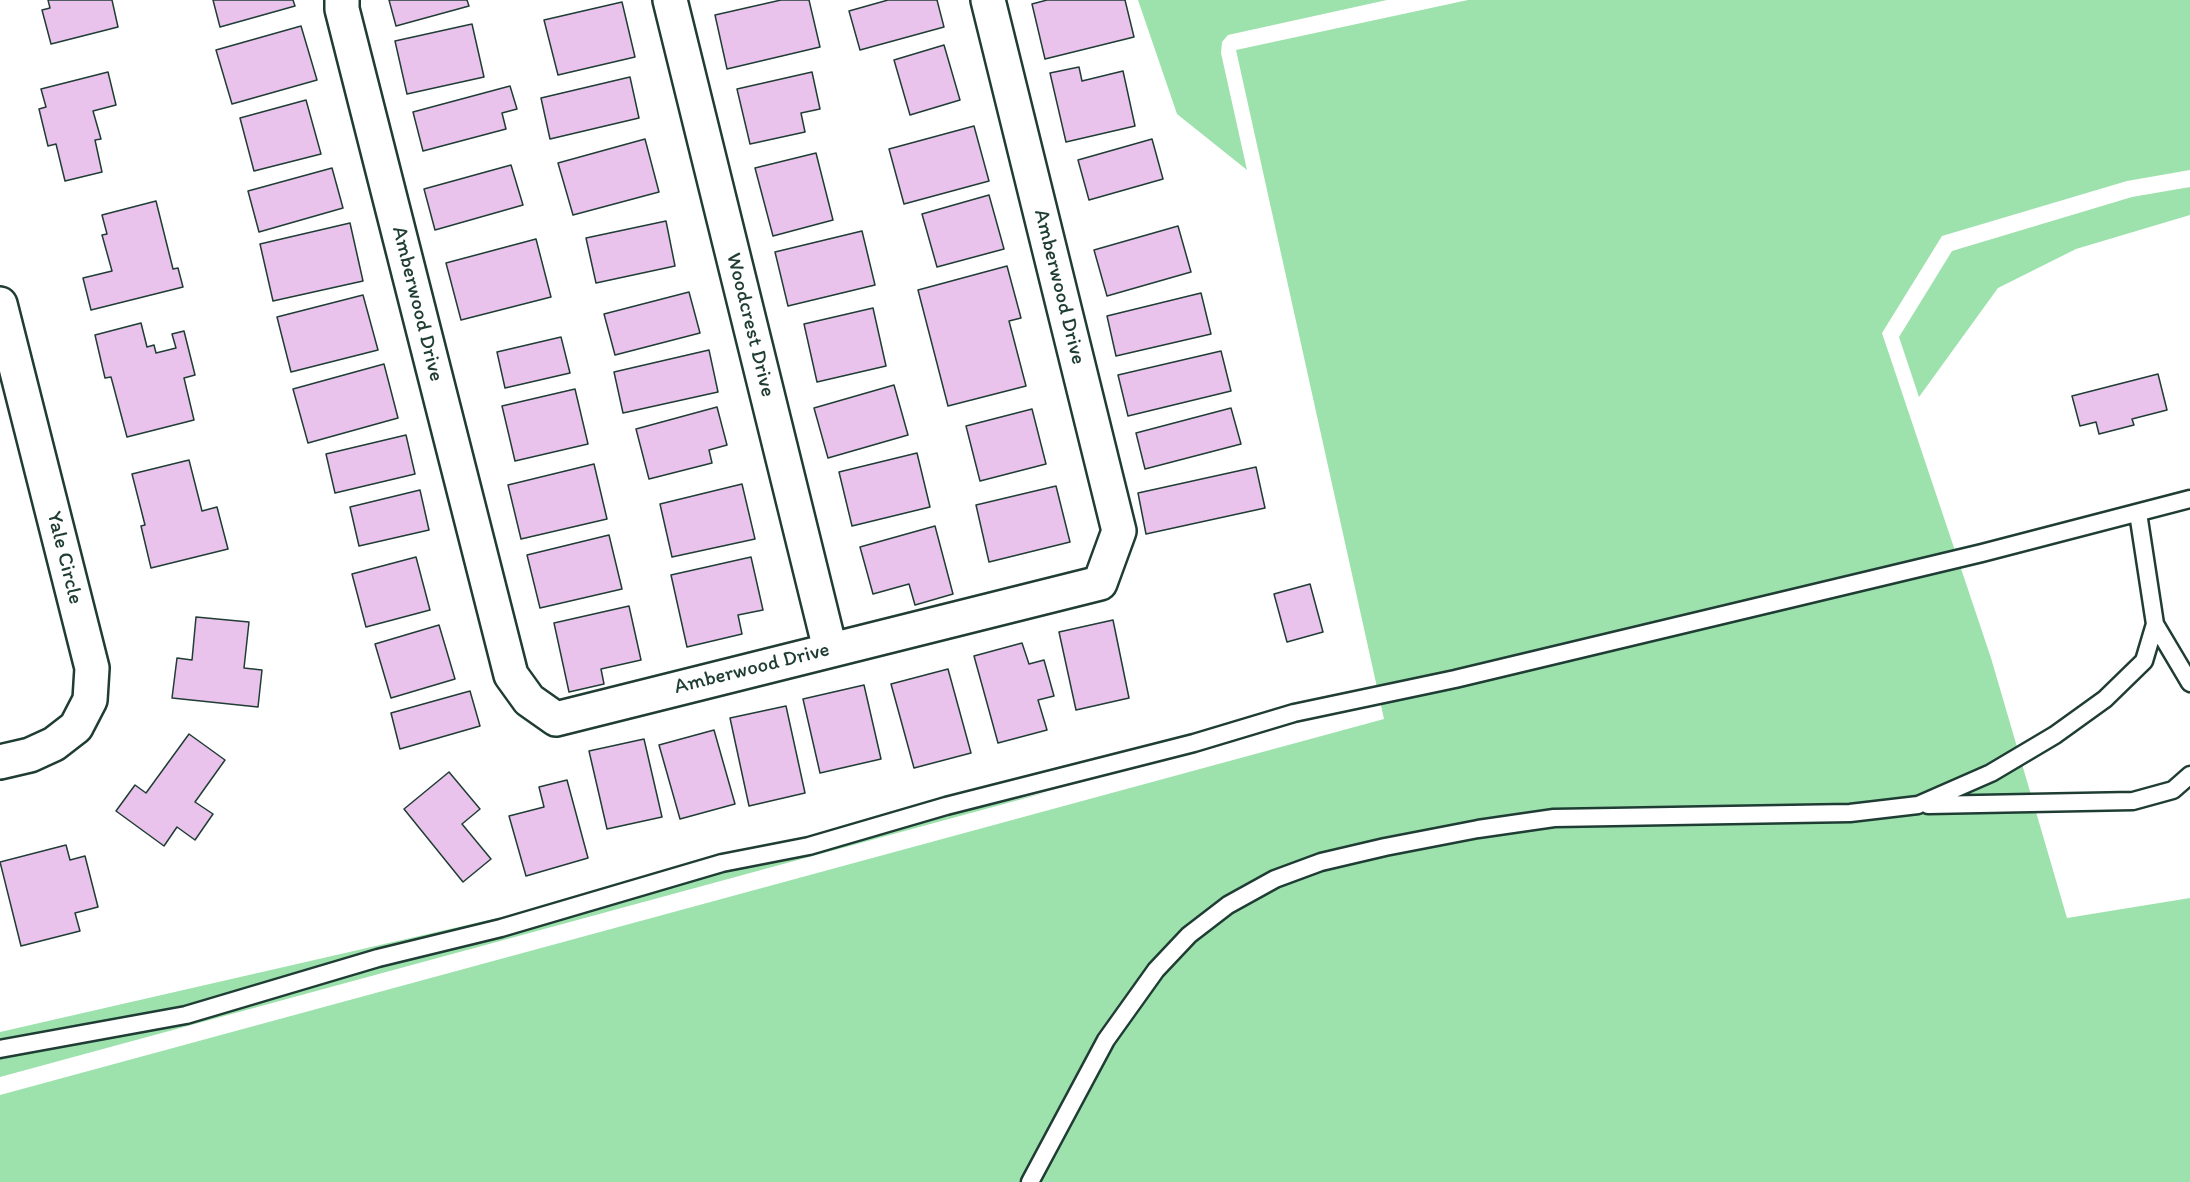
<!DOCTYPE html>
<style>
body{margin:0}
canvas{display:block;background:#fff}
</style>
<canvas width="2190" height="1182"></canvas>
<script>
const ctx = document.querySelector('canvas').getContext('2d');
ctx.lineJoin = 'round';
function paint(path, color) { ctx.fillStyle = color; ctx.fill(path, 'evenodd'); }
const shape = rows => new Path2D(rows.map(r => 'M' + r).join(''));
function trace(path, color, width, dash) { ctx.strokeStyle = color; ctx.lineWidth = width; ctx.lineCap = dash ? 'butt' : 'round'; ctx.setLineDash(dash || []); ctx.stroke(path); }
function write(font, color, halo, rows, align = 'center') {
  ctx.font = font + ' Itim,sans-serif'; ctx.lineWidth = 5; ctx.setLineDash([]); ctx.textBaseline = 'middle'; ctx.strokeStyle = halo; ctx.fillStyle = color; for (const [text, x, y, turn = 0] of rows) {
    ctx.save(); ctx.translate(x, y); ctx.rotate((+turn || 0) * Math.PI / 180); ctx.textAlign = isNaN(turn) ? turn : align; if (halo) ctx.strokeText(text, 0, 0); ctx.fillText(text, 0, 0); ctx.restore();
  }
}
paint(shape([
 [1138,0,1387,0,1228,35,1222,42,1221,53,1247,170,1177,114],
 [1468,0,2190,0,2190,170,2127,181,1942,236,1882,333,1991,658,2067,918,2190,898,2190,1182,0,1182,0,1095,1384,719,1236,50],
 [2190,187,2190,215,2076,249,1998,288,1919,397,1899,337,1952,251,2132,197],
 [1048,792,0,1077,0,1032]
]), '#9de2ad');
const building = shape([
 [48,0,112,0,118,27,51,44,42,10,50,8,48,0],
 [213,0,293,0,295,6,220,27,213,0],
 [389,0,467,0,469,6,396,26,389,0],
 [781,0,809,0,820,47,727,69,715,15,781,0],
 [888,0,937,0,944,27,860,50,849,11,888,0],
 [1047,0,1125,0,1134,37,1045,59,1032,4,1047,0],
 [622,2,635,57,558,75,544,20,622,2],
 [472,24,484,77,407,94,395,41,472,24],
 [301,26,317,80,232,104,216,50,301,26],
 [944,45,960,100,910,115,894,60,944,45],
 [1079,67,1082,81,1123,71,1135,126,1066,142,1050,73,1079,67],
 [108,72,116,105,93,111,101,139,95,140,102,172,65,181,56,144,48,146,39,109,46,107,41,89,108,72],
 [812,72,820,109,801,113,805,132,750,144,737,89,812,72],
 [630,77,639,118,550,139,541,98,630,77],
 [510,86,517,109,502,113,506,129,423,151,413,112,510,86],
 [306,100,321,154,254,171,240,118,306,100],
 [974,126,989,181,904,204,889,149,974,126],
 [645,139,659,192,573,215,558,163,645,139],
 [1152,139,1163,179,1089,200,1078,160,1152,139],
 [816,153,833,220,773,236,755,168,816,153],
 [511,165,523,205,435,230,424,189,511,165],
 [332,168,343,208,259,232,248,191,332,168],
 [989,195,1004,249,937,267,922,214,989,195],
 [156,201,173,269,178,268,183,287,91,310,83,278,112,271,102,235,107,234,102,215,156,201],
 [666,221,675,266,596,283,586,238,666,221],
 [350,223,363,281,273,301,260,244,350,223],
 [1178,226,1191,272,1107,296,1094,250,1178,226],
 [862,231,875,285,788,306,775,252,862,231],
 [536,239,551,297,461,320,446,263,536,239],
 [1007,266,1021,318,1009,321,1026,386,948,406,918,290,1007,266],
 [689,292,700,333,615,355,604,314,689,292],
 [1201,293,1211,334,1116,356,1107,316,1201,293],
 [363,295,378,350,291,372,277,317,363,295],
 [873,308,886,366,817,382,804,324,873,308],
 [141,323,147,347,154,345,156,353,176,348,172,334,184,331,195,375,184,378,194,420,127,437,111,377,105,378,95,335,141,323],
 [561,337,570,373,505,388,497,352,561,337],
 [709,350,718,392,623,413,614,372,709,350],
 [1221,351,1231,391,1128,416,1118,375,1221,351],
 [384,364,398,418,308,443,293,389,384,364],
 [2158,374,2167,410,2132,419,2134,425,2099,434,2096,422,2080,426,2072,396,2158,374],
 [894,385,908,435,828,458,814,408,894,385],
 [575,389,588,444,515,461,502,406,575,389],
 [717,407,727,445,709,450,712,463,649,479,636,429,717,407],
 [1231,408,1241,444,1145,469,1136,433,1231,408],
 [1032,409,1046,464,980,481,966,426,1032,409],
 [406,435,415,474,335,493,326,454,406,435],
 [917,453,930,507,852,526,839,472,917,453],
 [189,460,202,511,217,507,228,549,151,568,141,526,145,525,132,474,189,460],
 [594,464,607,519,521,539,508,485,594,464],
 [1256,467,1265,508,1146,534,1138,493,1256,467],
 [742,484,755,539,672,557,660,504,742,484],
 [1056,486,1070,542,989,562,976,505,1056,486],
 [420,490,429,530,359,546,350,507,420,490],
 [935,526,953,594,915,605,909,584,873,594,860,547,935,526],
 [609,535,622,589,540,608,527,555,609,535],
 [416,557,430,610,366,627,352,574,416,557],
 [751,557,763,610,738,615,742,634,687,647,671,575,751,557],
 [1310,584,1323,632,1287,642,1274,594,1310,584],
 [629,606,641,660,601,669,604,684,569,692,554,623,629,606],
 [196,617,249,622,244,668,262,670,258,707,172,698,177,658,192,660,196,617],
 [1113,620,1129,698,1076,710,1059,632,1113,620],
 [439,625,455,679,391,698,375,644,439,625],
 [1022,643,1029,664,1044,660,1054,696,1038,700,1047,730,998,743,974,656,1022,643],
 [948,669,971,753,914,768,891,684,948,669],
 [864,685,881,759,820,773,803,699,864,685],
 [470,691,480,726,400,749,391,713,470,691],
 [786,706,805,793,749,806,730,718,786,706],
 [714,730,735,804,680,819,659,745,714,730],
 [189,734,225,760,195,802,213,814,195,840,177,827,164,846,116,811,135,785,146,793,189,734],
 [644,739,662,817,607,829,589,751,644,739],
 [449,772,480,809,462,824,491,859,463,882,404,809,449,772],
 [567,780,588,858,526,876,509,816,544,807,539,787,567,780],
 [66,845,70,860,85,856,98,907,75,913,80,931,21,946,0,862,66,845]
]);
paint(building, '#eac3ed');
trace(building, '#1f3d34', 1.5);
const service = shape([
 [2155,624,2190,683],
 [1928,805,2133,801,2173,790,2190,775],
 [0,1049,186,1015,378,958,501,928,722,863,809,846,946,806,1194,743,1294,713,1455,679,1982,553,2190,499],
 [1030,1182,1106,1040,1156,970,1189,935,1228,905,1275,879,1321,862,1385,847,1478,829,1554,818,1850,813,1918,805,1991,773,2055,735,2105,699,2144,661,2155,624,2138,513]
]);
const minor = shape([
 [342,0,342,9,511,675,529,700,556,719,1100,583,1119,531,988,0],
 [670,0,830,649],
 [0,304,92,668,90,700,76,727,54,744,30,755,0,762]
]);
trace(service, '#1f3d34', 21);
trace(minor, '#1f3d34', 38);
trace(service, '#fff', 16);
trace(minor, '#fff', 33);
write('21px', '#1f3d34', '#fff', [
 ["Amberwood Drive",1059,287,76],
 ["Amberwood Drive",417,304,76],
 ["Woodcrest Drive",750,325,76],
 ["Yale Circle",64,558,76],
 ["Amberwood Drive",752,669,-14]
]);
</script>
